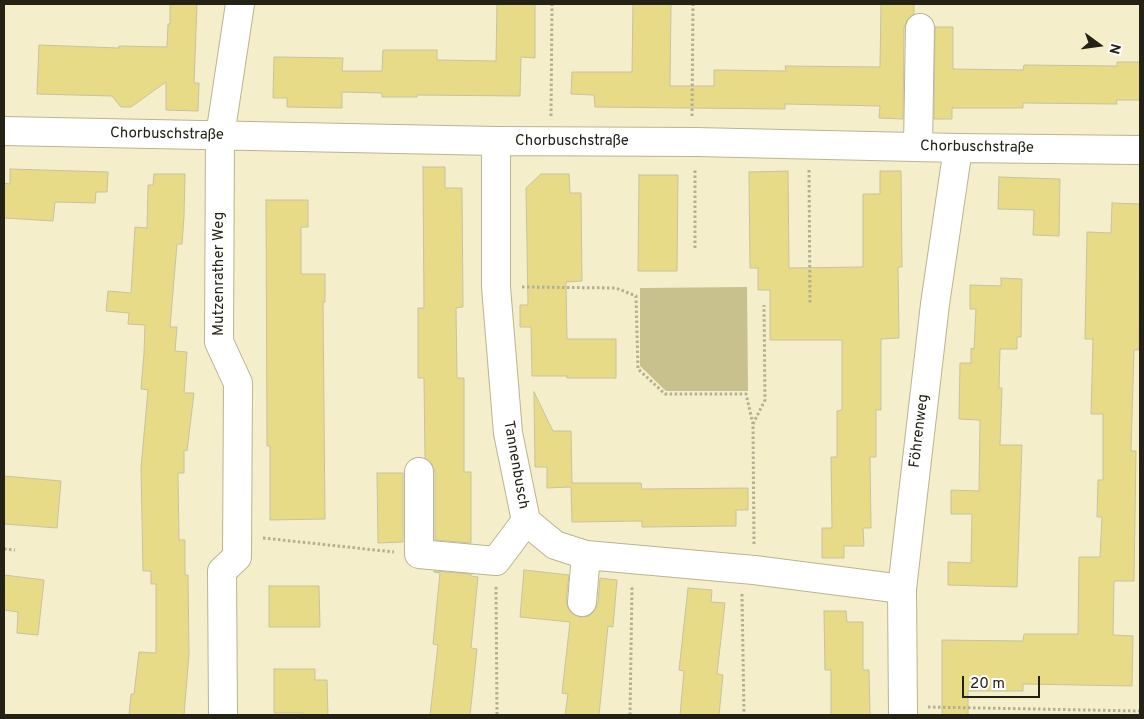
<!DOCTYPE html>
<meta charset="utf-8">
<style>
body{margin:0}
#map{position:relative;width:1144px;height:719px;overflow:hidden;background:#f4efca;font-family:Overpass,sans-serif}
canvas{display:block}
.frame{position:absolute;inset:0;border:5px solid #242215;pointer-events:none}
.north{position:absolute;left:1074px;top:20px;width:50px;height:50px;-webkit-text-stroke:4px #fff;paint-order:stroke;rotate:104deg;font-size:14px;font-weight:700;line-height:20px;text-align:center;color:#242215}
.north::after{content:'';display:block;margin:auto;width:18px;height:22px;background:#242215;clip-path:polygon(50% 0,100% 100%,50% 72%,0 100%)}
.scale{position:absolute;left:962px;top:676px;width:78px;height:22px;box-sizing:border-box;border:2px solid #242215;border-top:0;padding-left:6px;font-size:15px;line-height:18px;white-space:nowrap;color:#242215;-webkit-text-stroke:4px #fff;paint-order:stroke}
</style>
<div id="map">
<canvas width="1144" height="719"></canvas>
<div class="frame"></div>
<div class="north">N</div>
<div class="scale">20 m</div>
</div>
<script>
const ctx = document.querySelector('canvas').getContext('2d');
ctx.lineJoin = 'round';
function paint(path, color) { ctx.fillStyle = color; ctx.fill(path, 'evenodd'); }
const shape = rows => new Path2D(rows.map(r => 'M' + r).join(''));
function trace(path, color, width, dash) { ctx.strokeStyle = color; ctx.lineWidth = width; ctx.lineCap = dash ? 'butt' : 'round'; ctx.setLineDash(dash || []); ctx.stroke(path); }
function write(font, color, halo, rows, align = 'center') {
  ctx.font = font + ' Overpass,sans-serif'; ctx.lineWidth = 5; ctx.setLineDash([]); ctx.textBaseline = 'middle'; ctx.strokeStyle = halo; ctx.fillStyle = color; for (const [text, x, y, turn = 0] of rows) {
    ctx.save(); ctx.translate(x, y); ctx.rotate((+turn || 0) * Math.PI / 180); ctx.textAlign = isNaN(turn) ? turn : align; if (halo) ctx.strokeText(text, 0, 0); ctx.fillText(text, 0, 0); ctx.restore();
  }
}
paint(shape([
 [747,287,748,391,666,391,640,366,640,288]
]), '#c8c08d');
const building = shape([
 [170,4,197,4,194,83,199,83,198,111,166,110,166,82,131,107,121,107,112,96,37,94,39,45,119,48,119,46,167,47,168,24,170,24,170,4],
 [497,4,535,4,535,58,521,57,520,96,417,95,417,97,382,97,382,93,342,92,342,108,287,107,287,98,273,98,274,57,343,58,342,71,382,71,383,50,437,50,437,60,496,61,497,4],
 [633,4,671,4,670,86,714,86,714,70,786,71,785,66,880,67,881,4,914,4,914,14,907,20,904,28,903,119,879,118,880,106,785,104,785,109,595,107,594,95,571,94,572,72,632,72,633,4],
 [935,27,953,27,953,69,1023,70,1024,65,1117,66,1117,62,1140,62,1140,100,1116,100,1117,104,1023,103,1023,108,952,108,952,119,934,119,935,27],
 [423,167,445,167,445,188,462,188,463,307,456,308,457,378,464,378,464,472,471,472,471,543,435,540,435,472,432,464,425,458,424,378,418,378,418,308,424,308,423,167],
 [10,169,108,172,107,192,96,192,95,203,55,202,53,221,4,218,4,183,10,184,10,169],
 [788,171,789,268,863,267,863,194,880,194,880,171,901,171,902,267,898,267,899,338,881,339,881,410,876,410,876,457,870,457,871,528,863,528,864,546,844,546,844,558,822,558,822,528,832,528,831,457,837,457,837,411,842,410,842,340,770,340,770,290,758,290,758,268,750,268,749,172,788,171],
 [154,174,185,174,184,216,182,244,177,244,170,327,177,327,175,351,187,352,184,393,194,393,187,451,184,450,184,473,178,473,179,540,185,540,185,575,188,575,189,654,184,715,129,715,131,694,134,694,139,652,156,653,156,584,151,584,151,571,143,571,141,468,148,390,141,389,144,353,145,325,128,324,129,313,106,311,108,291,131,293,135,227,147,228,148,185,153,185,154,174],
 [541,174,569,174,570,193,581,193,582,281,566,282,567,339,616,339,616,378,567,378,567,376,532,376,531,327,520,327,520,305,528,305,526,188,541,174],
 [639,175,678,175,677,271,638,271,639,175],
 [999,177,1060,179,1059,236,1033,235,1034,210,998,209,999,177],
 [266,200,308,200,308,227,301,227,301,274,325,274,325,302,323,302,325,519,270,520,270,446,267,446,266,200],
 [1112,203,1140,204,1139,350,1134,350,1131,451,1136,451,1134,581,1114,581,1113,635,1133,636,1132,686,1023,684,1023,691,968,691,968,715,942,715,942,640,1023,641,1024,634,1078,634,1079,557,1100,557,1102,517,1097,517,1098,480,1103,480,1103,414,1091,414,1093,339,1085,339,1087,232,1111,233,1112,203],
 [1001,278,1022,279,1021,337,1017,337,1017,349,1000,349,999,388,1002,388,1000,445,1022,445,1017,587,948,585,948,562,971,563,972,514,951,514,951,490,979,491,980,420,959,419,960,363,971,363,971,348,974,349,976,309,970,309,970,285,1001,286,1001,278],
 [534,392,553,431,571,431,572,483,641,483,642,489,748,488,748,510,736,510,736,526,642,527,642,521,572,522,571,487,547,488,547,467,535,467,534,392],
 [377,473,403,473,403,542,378,543,377,473],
 [4,476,61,481,57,528,4,524,4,476],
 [524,570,569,575,566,601,568,608,573,614,580,617,589,616,595,610,598,603,600,578,617,580,613,627,608,626,599,715,565,715,568,694,562,693,570,622,520,617,524,570],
 [434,571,471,574,471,576,478,577,471,648,477,649,470,715,430,715,438,645,433,644,440,573,434,572,434,571],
 [4,575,44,580,38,635,17,633,18,612,4,610,4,575],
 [269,586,319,586,320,627,269,627,269,586],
 [688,588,712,590,711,602,725,603,717,674,723,675,719,715,680,715,684,671,679,670,688,588],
 [824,611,846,611,847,622,863,622,863,670,869,670,870,715,831,715,831,670,825,670,824,611],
 [274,669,315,669,315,680,327,680,328,715,303,715,303,713,274,713,274,669]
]);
paint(building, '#e8db87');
trace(building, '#c7c29f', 1);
const minor = shape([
 [4,131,496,141,696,142,958,148,1140,150],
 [496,141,496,287,508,433,526,521,555,545,586,555,754,570,902,589],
 [918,147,920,28],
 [419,472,419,554,496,561,526,521],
 [582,602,586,555],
 [223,715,222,571,237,557,238,383,219,342,220,136,240,4],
 [903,715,902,589,935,304,958,148]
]);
trace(minor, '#b9b491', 30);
trace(shape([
 [551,116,552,4],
 [692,116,693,4],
 [809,170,810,305],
 [695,248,695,168],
 [522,287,616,288,636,296,638,369,665,394,746,394,753,424],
 [263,538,394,552],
 [754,544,753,424,765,400,764,305],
 [4,549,15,550],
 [496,587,497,715],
 [742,594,744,715],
 [928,707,1140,711],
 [630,715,632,586]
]), '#b3af92', 3, [2.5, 2.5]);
trace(minor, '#fff', 28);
write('15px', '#242215', '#fff', [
 ["Chorbuschstraße",167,135,1],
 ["Chorbuschstraße",572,142],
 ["Chorbuschstraße",977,148,1],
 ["Mutzenrather Weg",220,274,-90],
 ["Föhrenweg",920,431,-83],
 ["Tannenbusch",515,465,80]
]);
</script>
